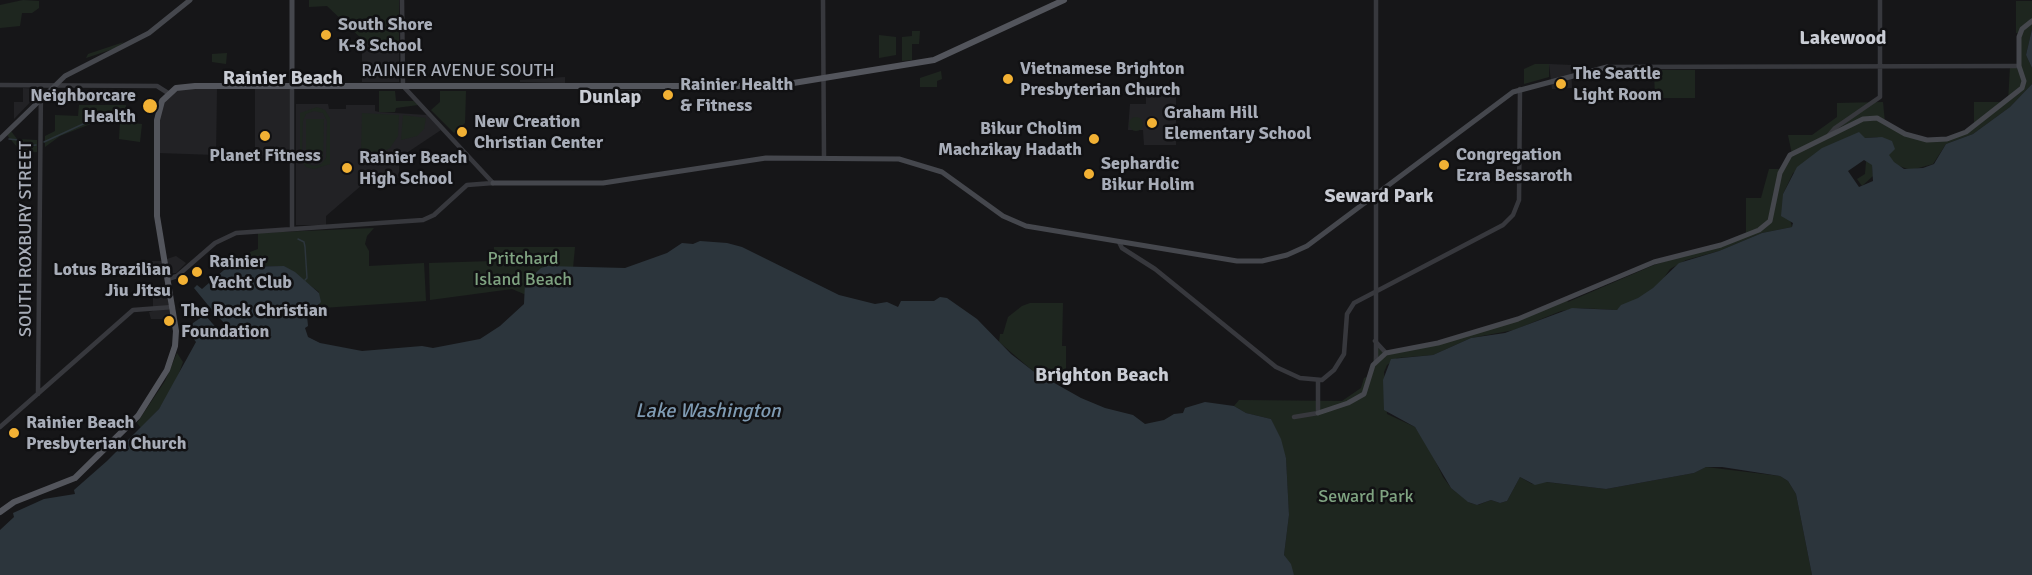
<!DOCTYPE html>
<style>
body{margin:0}
canvas{display:block;background:#161618}
</style>
<canvas width="2032" height="575"></canvas>
<script>
const ctx = document.querySelector('canvas').getContext('2d');
ctx.lineJoin = 'round';
function paint(path, color) { ctx.fillStyle = color; ctx.fill(path, 'evenodd'); }
const shape = rows => new Path2D(rows.map(r => 'M' + r).join(''));
function trace(path, color, width, dash) { ctx.strokeStyle = color; ctx.lineWidth = width; ctx.lineCap = dash ? 'butt' : 'round'; ctx.setLineDash(dash || []); ctx.stroke(path); }
function write(font, color, halo, rows, align = 'center') {
  ctx.font = font + ' Signika,sans-serif'; ctx.lineWidth = 5; ctx.setLineDash([]); ctx.textBaseline = 'middle'; ctx.strokeStyle = halo; ctx.fillStyle = color; for (const [text, x, y, turn = 0] of rows) {
    ctx.save(); ctx.translate(x, y); ctx.rotate((+turn || 0) * Math.PI / 180); ctx.textAlign = isNaN(turn) ? turn : align; if (halo) ctx.strokeText(text, 0, 0); ctx.fillText(text, 0, 0); ctx.restore();
  }
}
paint(shape([
 [362,42,399,42,399,82,362,82],
 [1549,64,1571,65,1572,88,1552,89],
 [565,77,565,83,520,82,520,80],
 [23,88,38,89,38,94,14,119,14,102,23,102],
 [184,88,217,88,216,155,159,153,158,123,161,107,172,92],
 [255,88,292,88,291,156,255,155],
 [620,90,642,90,643,103,620,103],
 [1146,90,1176,90,1176,145,1144,145,1143,130,1128,130,1130,104,1146,104],
 [296,104,328,104,329,109,346,109,346,105,375,105,375,111,379,112,427,115,441,130,399,158,399,178,370,178,326,216,326,225,296,225],
 [176,256,186,263,176,273,148,273,148,261,161,261],
 [153,293,167,294,171,319,151,319,149,312,153,311]
]), '#222225');
paint(shape([
 [23,0,39,1,39,8,32,13,22,13,20,26,0,28,0,5],
 [309,0,399,0,399,42,365,42,327,6,309,7],
 [2016,1,2032,1,2032,29,2026,55,2032,68,2032,84,2010,107,1973,134,1946,144,1933,164,1911,170,1899,166,1872,166,1873,176,1862,186,1857,179,1865,174,1866,162,1878,137,1865,138,1793,173,1783,194,1792,227,1762,233,1719,251,1686,260,1670,269,1661,282,1646,294,1617,310,1580,308,1561,311,1514,330,1471,338,1433,355,1397,358,1387,365,1384,372,1387,414,1415,427,1429,448,1443,477,1451,488,1470,503,1478,505,1491,500,1500,503,1507,501,1520,477,1532,484,1546,482,1606,489,1694,473,1706,467,1780,476,1788,481,1796,494,1812,575,1294,575,1284,555,1289,515,1286,458,1271,419,1246,413,1234,406,1239,400,1342,401,1361,388,1364,378,1372,375,1375,345,1389,353,1449,341,1567,300,1568,302,1654,265,1746,236,1746,198,1761,198,1769,169,1782,169,1792,154,1788,135,1812,135,1837,117,1837,103,1883,102,1885,123,1901,133,1936,141,1974,128,1974,102,2008,102,2010,67,2020,67,2021,33,2016,33],
 [912,31,920,31,919,44,912,44,912,60,902,61,902,37,912,36],
 [879,35,896,37,896,55,879,58],
 [124,42,116,48,86,58,88,54],
 [227,53,226,64,212,62,212,54],
 [1535,64,1549,64,1549,77,1524,84,1524,69],
 [1654,70,1695,70,1695,98,1655,98],
 [941,71,942,79,937,81,937,87,920,87,920,78],
 [379,91,395,91,396,101,414,101,418,105,396,108,395,112,379,112],
 [440,91,466,91,465,123,454,133,431,110,440,102],
 [79,105,126,105,125,117,98,121,60,136,45,147,45,136,55,131,55,115,78,116],
 [317,107,325,110,330,118,330,164,314,169,306,167,300,158,300,113],
 [314,111,323,113,327,121,326,158,321,164,314,166,306,163,302,155,303,121,306,114],
 [362,113,399,115,398,136,390,148,380,153,361,153],
 [403,115,426,118,424,129,417,136,401,140],
 '1129 124a7 7 0 1 1 14 0a7 7 0 1 1-14 0Z',
 [306,119,324,119,323,158,306,157],
 [120,122,142,124,140,142,119,139],
 [11,131,17,139,37,140,37,152,22,153,7,135],
 [374,228,367,236,365,244,369,251,369,266,424,263,426,301,322,308,318,313,307,315,319,306,319,292,284,266,258,266,258,264,252,264,250,252,258,249,258,233],
 [494,247,575,247,573,268,524,294,512,289,430,300,429,263,494,261],
 [1030,303,1063,303,1062,346,1066,346,1066,387,1033,371,999,342,1000,334,1003,334,1008,317,1022,306],
 [177,353,183,362,175,384,159,409,141,428,137,423,165,381]
]), '#1e261f');
paint(shape([
 [2032,29,2032,68,2026,55],
 [2032,84,2032,575,1812,575,1796,494,1788,481,1780,476,1722,467,1706,467,1694,473,1606,489,1547,482,1535,485,1520,477,1507,501,1500,503,1491,500,1477,505,1468,502,1451,488,1415,427,1384,410,1383,380,1391,359,1433,355,1471,338,1505,333,1572,308,1617,310,1621,305,1638,298,1653,288,1679,263,1719,251,1762,233,1792,227,1793,223,1781,216,1783,194,1797,167,1822,148,1859,132,1865,138,1882,137,1892,141,1895,149,1889,155,1894,162,1904,169,1923,168,1934,164,1946,144,1973,134,2010,107],
 [1864,160,1872,165,1873,181,1859,187,1848,171],
 [700,241,727,243,742,247,839,295,875,304,887,302,898,307,901,301,934,301,940,297,947,298,977,319,1011,354,1033,371,1081,398,1105,408,1133,415,1145,424,1164,420,1174,414,1183,413,1185,408,1205,402,1234,406,1246,413,1271,419,1281,439,1286,458,1289,515,1284,555,1291,564,1294,575,0,575,0,530,14,517,13,513,44,499,75,494,74,490,107,461,159,409,196,342,189,333,193,323,212,310,194,288,197,285,202,289,224,270,237,267,284,266,295,272,319,293,321,302,307,316,308,326,305,328,308,337,320,343,362,351,422,346,433,348,480,339,500,326,524,304,525,283,541,268,547,266,625,268,667,253,682,243,693,244]
]), '#2c353c');
paint(shape([
 [212,310,226,325,219,331,205,315]
]), '#161618');
trace(shape([
 [9,139,18,140,27,146,36,145],
 [44,142,94,119],
 [298,239,304,242,305,247,307,278,305,280]
]), '#2c353c', 1.5);
trace(shape([
 [402,0,403,86,493,183],
 [823,0,824,158],
 [1607,67,2019,66],
 [0,85,157,86,168,93],
 [1829,135,1835,128,1880,97,1880,0],
 [292,229,292,87],
 [1119,242,1122,248,1155,269,1276,367,1300,378,1322,380,1334,370,1344,354,1347,314,1354,303,1503,225,1513,215,1519,200,1520,89],
 [168,279,177,276,215,243,236,233,423,220,434,215,467,185,493,183],
 [1375,341,1386,353],
 [1376,361,1376,0],
 [38,394,41,86],
 [1294,417,1318,413,1318,381],
 [0,427,133,310,173,307]
]), '#37383d', 4.5);
trace(shape([
 [292,0,292,87],
 [0,139,65,76,149,33,190,0],
 [493,183,603,183,766,158,899,159,942,172,1003,216,1026,226,1237,261,1262,261,1287,255,1307,246,1513,92,1607,67],
 [1318,413,1348,403,1364,394,1373,365,1386,353,1438,343,1518,319,1654,262,1721,245,1759,230,1770,221,1780,173,1790,155,1863,119,1877,118,1905,134,1927,140,1947,139,1966,132,2022,88,2024,81,2019,66,2019,37,2022,29,2032,21]
]), '#45474d', 5);
trace(shape([
 [0,512,14,502,75,478,138,416,167,370,175,346,176,331,157,216,157,120,162,101,176,88,195,86,775,86,934,60,1064,0]
]), '#53555c', 6);
for (const [x, y, r, color] of [
 [326,35,6,"#f2b134"],
 [1008,79,6,"#f2b134"],
 [1561,84,6,"#f2b134"],
 [668,95,6,"#f2b134"],
 [150,106,8,"#f2b134"],
 [1152,123,6,"#f2b134"],
 [462,132,6,"#f2b134"],
 [265,136,6,"#f2b134"],
 [1094,139,6,"#f2b134"],
 [1444,165,6,"#f2b134"],
 [347,168,6,"#f2b134"],
 [1089,174,6,"#f2b134"],
 [197,272,6,"#f2b134"],
 [183,280,6,"#f2b134"],
 [169,321,6,"#f2b134"],
 [14,433,6,"#f2b134"]
]) { const dot = new Path2D(); dot.arc(x, y, r, 0, 2 * Math.PI); ctx.fillStyle = color; ctx.fill(dot); trace(dot, '#111113', 2); }
write('bold 18px', '#a8adb8', '#111113', [
 ["South Shore",338,25],
 ["K-8 School",338,46],
 ["Vietnamese Brighton",1020,69],
 ["Presbyterian Church",1020,90],
 ["The Seattle",1573,74],
 ["Light Room",1573,95],
 ["Rainier Health",680,85],
 ["& Fitness",680,106],
 ["Neighborcare",136,96,"right"],
 ["Health",136,117,"right"],
 ["Graham Hill",1164,113],
 ["Elementary School",1164,134],
 ["New Creation",474,122],
 ["Christian Center",474,143],
 ["Bikur Cholim",1082,129,"right"],
 ["Machzikay Hadath",1082,150,"right"],
 ["Congregation",1456,155],
 ["Ezra Bessaroth",1456,176],
 ["Planet Fitness",265,156,"center"],
 ["Rainier Beach",359,158],
 ["High School",359,179],
 ["Sephardic",1101,164],
 ["Bikur Holim",1101,185],
 ["Rainier",209,262],
 ["Yacht Club",209,283],
 ["Lotus Brazilian",171,270,"right"],
 ["Jiu Jitsu",171,291,"right"],
 ["The Rock Christian",181,311],
 ["Foundation",181,332],
 ["Rainier Beach",26,423],
 ["Presbyterian Church",26,444]
], 'left');
write('18px', '#a8adb8', '#111113', [
 ["RAINIER AVENUE SOUTH",458,71],
 ["SOUTH ROXBURY STREET",26,239,-90]
]);
write('18px', '#7fa381', '#111113', [
 ["Pritchard",523,259],
 ["Island Beach",523,280],
 ["Seward Park",1366,497]
]);
write('bold 20px', '#c9ccd4', '#111113', [
 ["Lakewood",1843,39],
 ["Rainier Beach",283,79],
 ["Dunlap",610,98],
 ["Seward Park",1379,197],
 ["Brighton Beach",1102,376]
]);
write('italic 20px', '#7f9bb3', '#111113', [
 ["Lake Washington",708,412]
]);
</script>
